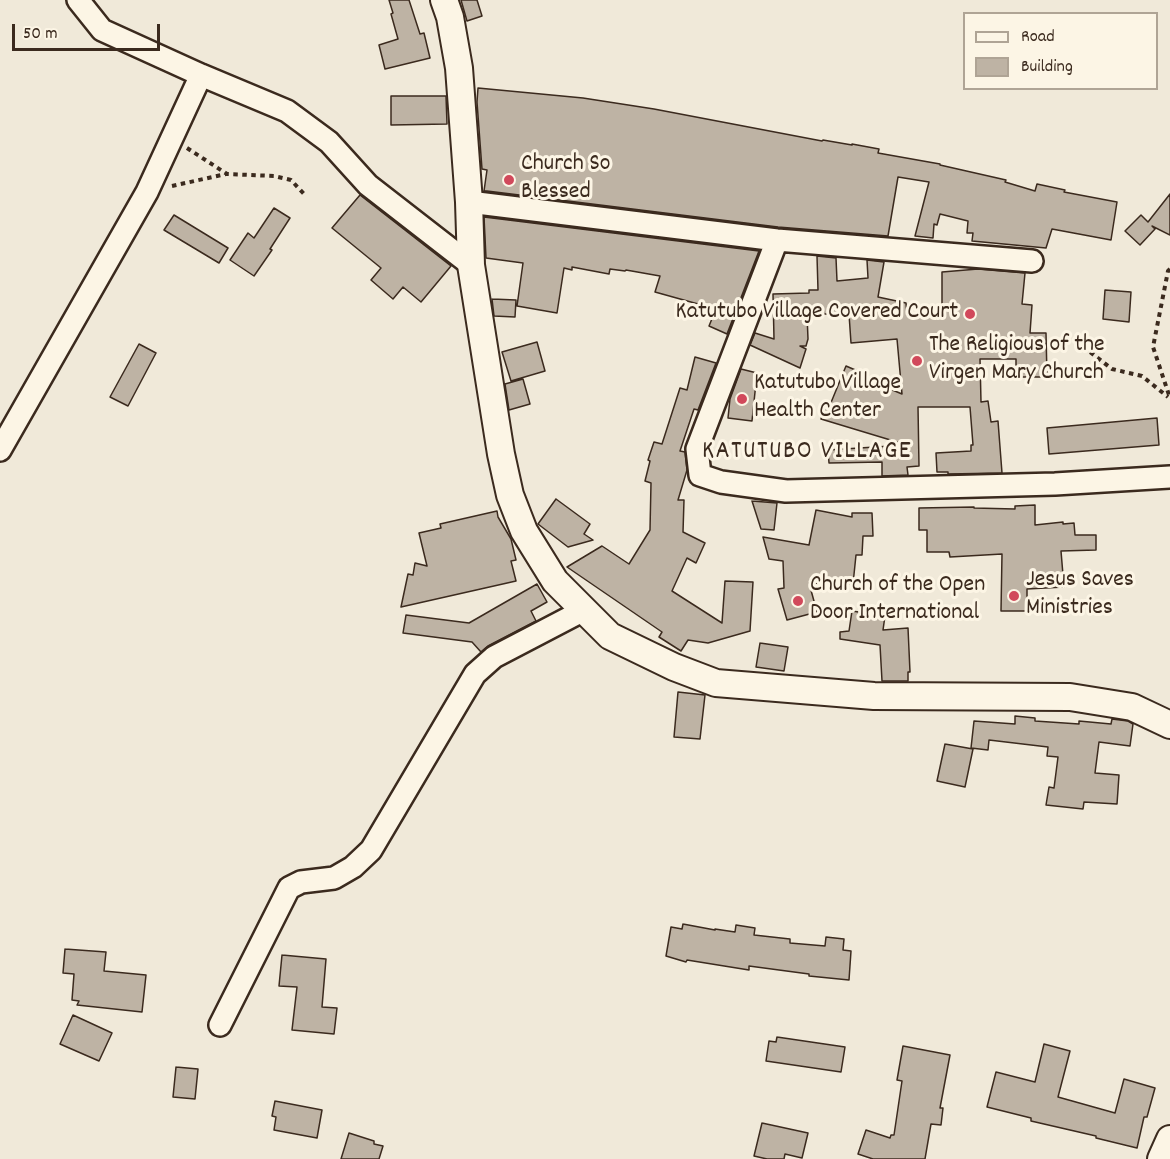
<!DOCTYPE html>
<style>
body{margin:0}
#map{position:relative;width:1170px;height:1159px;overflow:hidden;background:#f0e9d9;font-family:Dekko,sans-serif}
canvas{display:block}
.legend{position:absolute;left:963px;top:12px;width:195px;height:78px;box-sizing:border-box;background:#fcf5e5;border:2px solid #afa495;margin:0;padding:8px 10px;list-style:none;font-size:18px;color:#3b2a1e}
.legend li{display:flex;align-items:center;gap:12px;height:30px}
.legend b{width:30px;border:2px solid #afa495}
.scale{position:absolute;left:12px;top:24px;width:148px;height:27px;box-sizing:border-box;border:3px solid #3b2a1e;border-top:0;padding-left:8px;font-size:18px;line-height:21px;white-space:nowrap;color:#3b2a1e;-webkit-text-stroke:4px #fcf5e5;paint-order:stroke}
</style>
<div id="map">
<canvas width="1170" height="1159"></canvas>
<ul class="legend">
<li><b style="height:8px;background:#fcf5e5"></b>Road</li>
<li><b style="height:16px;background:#beb3a4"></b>Building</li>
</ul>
<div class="scale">50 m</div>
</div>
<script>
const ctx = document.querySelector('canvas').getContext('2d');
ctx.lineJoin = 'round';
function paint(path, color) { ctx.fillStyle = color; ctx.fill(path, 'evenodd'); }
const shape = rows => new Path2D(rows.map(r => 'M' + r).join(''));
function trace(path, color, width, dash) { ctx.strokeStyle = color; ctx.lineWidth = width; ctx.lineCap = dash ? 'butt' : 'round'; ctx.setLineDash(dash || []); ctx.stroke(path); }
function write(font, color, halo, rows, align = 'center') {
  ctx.font = font + ' Dekko,sans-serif'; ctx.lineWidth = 6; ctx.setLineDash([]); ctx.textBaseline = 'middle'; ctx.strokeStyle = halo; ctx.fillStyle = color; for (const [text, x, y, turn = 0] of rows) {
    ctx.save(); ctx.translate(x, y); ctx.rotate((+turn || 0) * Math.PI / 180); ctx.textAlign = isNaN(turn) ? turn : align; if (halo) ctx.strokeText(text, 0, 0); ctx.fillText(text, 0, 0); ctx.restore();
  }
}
const building = shape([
 [389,0,409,0,420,34,424,33,430,58,385,69,379,45,398,39,391,14,393,13,389,0],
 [461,0,477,0,482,16,467,21,461,0],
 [478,88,583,98,654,109,822,141,823,140,852,145,852,144,879,149,878,153,940,164,940,165,1006,180,1005,182,1035,191,1037,184,1065,190,1064,192,1117,202,1111,240,1052,229,1046,248,972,241,973,233,967,233,968,221,940,214,937,225,934,224,933,238,915,236,929,182,898,177,888,236,778,227,487,191,484,191,487,170,482,169,477,102,478,88],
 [391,96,446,96,447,124,391,125,391,96],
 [1170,194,1170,235,1152,226,1155,229,1140,245,1125,231,1141,215,1148,222,1170,194],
 [360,195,451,266,421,302,403,287,393,299,371,280,381,268,332,228,360,195],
 [274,208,290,218,270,249,272,250,254,276,230,260,248,233,254,238,274,208],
 [174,215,228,248,219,263,164,230,174,215],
 [484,217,759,251,727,334,709,326,716,309,655,292,660,276,626,270,625,271,610,269,609,274,572,267,572,270,564,268,557,313,517,306,523,263,486,258,484,217],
 [817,256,836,258,837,281,868,278,867,260,884,262,878,297,906,303,907,315,942,312,942,272,978,269,1025,273,1022,304,1032,305,1030,333,1046,333,1047,377,1016,377,1016,359,980,359,981,402,988,401,991,422,998,421,1002,473,948,474,948,472,937,472,936,453,971,451,971,445,973,445,970,407,918,407,919,466,907,467,908,475,882,476,882,462,829,463,828,450,907,445,821,419,825,403,830,405,846,366,860,372,859,376,902,394,897,339,851,343,849,314,807,314,808,339,806,346,800,346,806,349,800,368,750,345,755,333,774,339,773,294,809,293,809,290,818,290,817,256],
 [1105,290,1131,292,1129,322,1103,319,1105,290],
 [492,299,516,300,515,317,494,316,492,299],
 [537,342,545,371,511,381,502,352,537,342],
 [139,344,156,353,128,406,110,397,139,344],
 [695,357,716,363,698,410,694,409,680,451,685,452,687,470,678,500,684,500,683,532,705,543,696,563,687,558,672,591,722,623,725,581,753,582,750,631,708,643,688,640,681,651,659,637,662,632,567,567,602,546,629,564,650,530,651,483,645,481,650,461,648,460,654,442,662,444,680,388,687,390,695,357],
 [741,369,757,373,752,421,728,418,730,399,741,369],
 [523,379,530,404,509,410,505,384,523,379],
 [1157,418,1159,445,1049,454,1047,428,1157,418],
 [556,499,590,524,584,534,593,540,568,547,538,524,556,499],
 [752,501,777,503,774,530,761,529,752,501],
 [1035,505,1035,525,1063,522,1063,524,1074,523,1075,535,1096,535,1096,550,1061,551,1064,587,1027,589,1027,611,1001,611,1002,554,950,557,949,552,927,552,927,530,919,530,919,508,974,507,974,508,1015,509,1015,506,1035,505],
 [816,510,852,517,852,513,872,513,873,536,863,536,862,555,856,555,853,584,809,583,817,612,787,620,778,589,784,588,783,561,769,559,763,537,809,545,816,510],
 [497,511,498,517,511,539,516,560,511,561,516,581,401,607,408,574,413,575,415,563,427,566,419,533,441,528,440,524,497,511],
 [537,584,547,602,531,611,536,621,488,646,481,652,472,642,403,633,406,615,469,623,537,584],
 [852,611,885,616,883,630,908,628,910,672,908,672,908,681,882,681,880,645,840,639,840,632,849,631,852,611],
 [760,643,788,647,784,671,756,667,760,643],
 [678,692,705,695,700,739,674,737,678,692],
 [1015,716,1035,718,1035,721,1079,724,1079,721,1111,724,1112,719,1128,721,1133,724,1130,746,1099,742,1095,773,1119,775,1117,804,1084,802,1083,809,1046,805,1049,787,1054,788,1058,757,1047,756,1048,747,989,740,988,750,971,748,974,721,1015,724,1015,716],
 [945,744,973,749,965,787,937,781,945,744],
 [683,924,715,930,715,929,735,932,736,925,755,928,754,935,790,939,790,943,825,946,826,937,844,939,843,950,851,951,849,980,809,976,809,974,749,966,749,970,687,960,686,962,666,956,671,927,682,929,683,924],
 [65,949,106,952,104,971,146,975,142,1012,77,1005,79,1001,72,1000,74,974,63,973,65,949],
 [282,955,326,959,322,1007,337,1008,334,1034,292,1030,297,987,279,986,282,955],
 [73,1015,112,1033,99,1061,60,1044,73,1015],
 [777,1037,845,1047,841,1072,766,1061,769,1041,776,1042,777,1037],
 [1044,1044,1070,1051,1058,1097,1115,1113,1124,1079,1155,1088,1147,1117,1144,1117,1137,1148,1096,1138,1096,1136,1031,1121,1031,1118,987,1107,996,1072,1035,1082,1044,1044],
 [903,1046,950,1055,940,1108,943,1108,941,1125,931,1124,925,1159,873,1159,858,1154,866,1130,890,1138,891,1135,894,1135,902,1081,897,1080,903,1046],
 [176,1067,198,1069,195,1099,173,1097,176,1067],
 [275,1101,322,1110,317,1138,274,1130,276,1117,272,1116,275,1101],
 [762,1123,808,1133,802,1158,785,1154,784,1159,767,1159,754,1156,762,1123],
 [349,1133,374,1141,374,1144,383,1146,379,1159,341,1159,349,1133]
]);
paint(building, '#beb3a4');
trace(building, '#3b2a1e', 1.5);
const minor = shape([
 [78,0,102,30,201,75,287,111,329,142,368,185,471,265],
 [469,202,777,240,1032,261],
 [777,240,697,449,700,475,721,482,786,491,1055,484,1170,477],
 [0,450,147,192,201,75],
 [220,1025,289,888,301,882,334,878,353,867,371,850,475,674,494,657,584,610]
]);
const tertiary = shape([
 [444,0,450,17,459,68,469,202,471,265,501,454,510,495,524,531,555,581,610,636,674,667,716,683,874,696,1070,697,1132,707,1170,725],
 [1161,1159,1170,1139]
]);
trace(minor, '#3b2a1e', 26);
trace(tertiary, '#3b2a1e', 30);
trace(shape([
 [187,148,227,174,274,176,291,180,305,195],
 [172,186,226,174],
 [1170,269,1168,271,1153,347,1170,398],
 [1076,341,1112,369,1142,376,1168,397]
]), '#3b2a1e', 4, [4.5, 4.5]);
trace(minor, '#fcf5e5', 21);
trace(tertiary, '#fcf5e5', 26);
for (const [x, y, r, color] of [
 [509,180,6,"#d1495b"],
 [970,314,6,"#d1495b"],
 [917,361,6,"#d1495b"],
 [742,399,6,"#d1495b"],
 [1014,596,6,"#d1495b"],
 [798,601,6,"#d1495b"]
]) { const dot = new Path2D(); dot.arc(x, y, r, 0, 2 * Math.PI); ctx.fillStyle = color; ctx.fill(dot); trace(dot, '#fcf5e5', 2); }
write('24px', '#3b2a1e', '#fcf5e5', [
 ["Church So",521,166],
 ["Blessed",521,194],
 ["Katutubo Village Covered Court",958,314,"right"],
 ["The Religious of the",929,347],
 ["Virgen Mary Church",929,375],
 ["Katutubo Village",754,385],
 ["Health Center",754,413],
 ["Jesus Saves",1026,582],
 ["Ministries",1026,610],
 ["Church of the Open",810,587],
 ["Door International",810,615]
], 'left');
ctx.letterSpacing = '1.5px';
write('26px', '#3b2a1e', '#fcf5e5', [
 ["KATUTUBO VILLAGE",807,453]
]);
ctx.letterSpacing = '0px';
</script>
